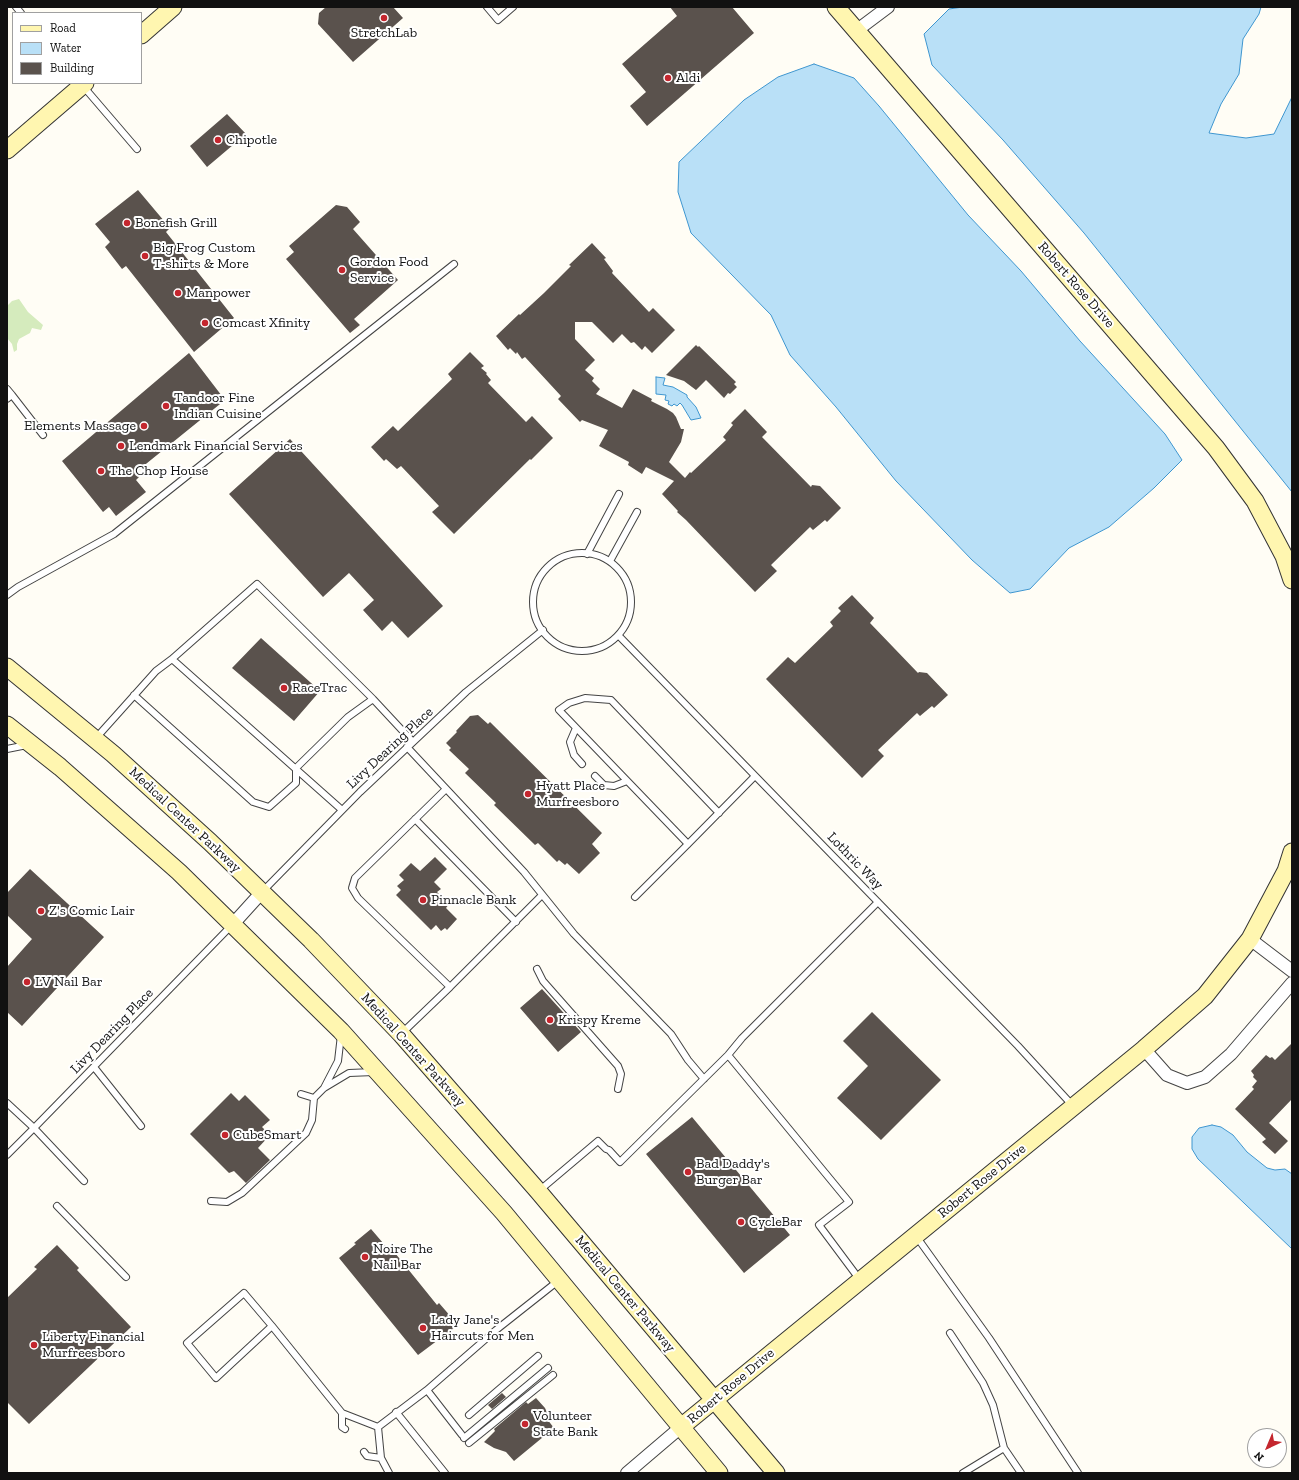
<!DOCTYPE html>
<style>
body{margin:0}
#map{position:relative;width:1299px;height:1480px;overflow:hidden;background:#fffdf5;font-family:"Zilla Slab",serif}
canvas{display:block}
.frame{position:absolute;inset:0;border:8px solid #111;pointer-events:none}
.legend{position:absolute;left:12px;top:12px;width:130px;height:72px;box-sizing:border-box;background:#fff;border:1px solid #a0a0a0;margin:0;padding:5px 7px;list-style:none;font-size:12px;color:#111}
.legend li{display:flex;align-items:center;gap:8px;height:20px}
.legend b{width:20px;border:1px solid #a0a0a0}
.north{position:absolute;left:1247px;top:1428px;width:40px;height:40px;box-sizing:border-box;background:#fff;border:1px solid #a0a0a0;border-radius:50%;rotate:224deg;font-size:11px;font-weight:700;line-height:16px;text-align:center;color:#111}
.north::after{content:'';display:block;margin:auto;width:14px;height:18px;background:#c4262e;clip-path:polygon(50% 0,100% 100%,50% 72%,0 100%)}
</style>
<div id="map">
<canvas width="1299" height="1480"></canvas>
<div class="frame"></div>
<ul class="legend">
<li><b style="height:5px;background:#fff6b0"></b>Road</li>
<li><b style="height:11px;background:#b9e0f7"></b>Water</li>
<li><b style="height:11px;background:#5a524d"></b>Building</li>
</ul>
<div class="north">N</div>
</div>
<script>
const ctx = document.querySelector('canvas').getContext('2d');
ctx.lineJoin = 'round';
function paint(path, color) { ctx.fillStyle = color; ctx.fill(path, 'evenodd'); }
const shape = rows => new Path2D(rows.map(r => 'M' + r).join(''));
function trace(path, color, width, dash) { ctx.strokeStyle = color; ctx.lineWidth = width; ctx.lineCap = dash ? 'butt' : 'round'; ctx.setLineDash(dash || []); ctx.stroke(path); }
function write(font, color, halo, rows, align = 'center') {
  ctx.font = font + ' "Zilla Slab",serif'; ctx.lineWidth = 4; ctx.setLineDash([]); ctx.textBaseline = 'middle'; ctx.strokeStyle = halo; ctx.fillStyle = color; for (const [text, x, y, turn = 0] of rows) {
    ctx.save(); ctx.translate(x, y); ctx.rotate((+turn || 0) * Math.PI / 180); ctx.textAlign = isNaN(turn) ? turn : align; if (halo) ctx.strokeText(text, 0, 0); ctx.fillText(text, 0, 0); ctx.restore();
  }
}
paint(shape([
 [19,299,28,312,43,325,41,330,32,328,30,333,19,339,17,344,17,350,14,352,12,344,7,338,7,306,12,301]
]), '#d5ebbd');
const water = shape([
 [963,7,1261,7,1259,14,1243,39,1239,74,1221,104,1209,133,1246,138,1274,134,1292,97,1292,492,1084,233,1003,140,932,65,924,34,949,9,963,7],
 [814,64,854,78,879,106,968,215,1021,271,1080,341,1165,434,1182,460,1154,488,1109,527,1069,548,1030,589,1010,593,972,560,896,481,836,407,790,355,771,315,691,233,678,192,679,162,744,100,778,77,814,64],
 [656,377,665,378,663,385,673,387,687,395,687,397,696,407,701,418,691,420,682,405,680,403,677,406,674,404,672,406,668,404,669,401,665,400,666,395,656,394,656,377],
 [1212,1125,1221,1127,1233,1135,1247,1152,1267,1168,1275,1170,1285,1169,1292,1174,1292,1249,1198,1159,1192,1149,1192,1137,1199,1128,1212,1125]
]);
paint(water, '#b9e0f7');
trace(water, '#3f96cf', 1);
paint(shape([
 [326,7,393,7,403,18,353,62,318,24,319,13],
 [670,7,732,7,754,33,647,126,630,106,646,92,622,64,677,16],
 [227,114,246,134,207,167,190,146],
 [138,190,170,228,166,232,234,318,194,352,126,266,122,269,105,247,110,242,95,224],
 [336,205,347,207,360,222,353,229,398,280,354,319,360,325,350,333,286,259,294,252,289,246],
 [592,243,606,258,604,259,613,271,612,273,649,312,653,308,675,330,652,353,645,346,642,350,634,342,631,343,622,334,613,343,592,322,575,322,575,339,595,360,585,370,594,378,592,381,600,389,596,394,622,408,633,389,652,399,651,401,667,409,673,413,676,417,681,429,684,429,681,442,669,462,685,478,690,472,691,473,726,440,723,437,733,425,731,423,745,409,767,432,762,437,811,487,812,485,820,486,841,508,827,522,825,520,813,530,810,527,771,565,777,571,755,592,686,520,677,512,678,511,662,494,674,481,646,467,642,474,628,465,629,462,599,446,608,430,582,420,580,422,558,399,561,396,525,357,522,359,517,352,516,354,510,348,508,350,496,336,519,314,520,315,544,293,571,266,569,265],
 [696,345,698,347,699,346,736,382,734,384,737,387,730,394,728,393,724,398,706,380,696,390,684,381,666,375],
 [470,352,484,366,481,368,487,373,486,374,491,380,488,383,526,422,532,416,553,438,531,460,530,459,454,534,432,512,439,506,401,466,397,469,386,459,384,461,371,447,393,426,398,431,452,379,448,374],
 [189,353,225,400,136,472,139,477,136,480,146,492,116,516,109,507,103,512,62,461],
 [290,439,443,606,408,638,392,621,382,631,363,610,374,600,349,573,323,597,229,494],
 [852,595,874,618,870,623,918,673,919,672,927,673,948,695,934,708,932,706,920,716,917,713,878,750,884,756,862,778,766,679,788,657,795,663,833,626,830,622,841,611,838,608],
 [261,638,320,691,294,721,232,668],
 [478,715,488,724,490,722,602,833,592,844,600,853,579,874,567,863,565,865,559,860,557,862,538,843,535,845,494,805,496,803,465,773,469,769,449,750,451,748,446,743,457,732,456,731,470,716],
 [435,857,447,869,434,882,441,889,437,892,449,904,446,908,457,919,447,930,445,928,441,931,436,925,431,930,396,895,401,890,397,886,404,880,399,875,411,863,420,871],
 [30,869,104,937,22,1026,7,1012,7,967,32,939,7,915,7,893],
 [542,989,581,1032,558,1052,520,1008],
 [872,1012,941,1080,881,1140,837,1098,868,1066,843,1041],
 [1292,1043,1292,1099,1269,1123,1288,1141,1275,1154,1262,1142,1266,1139,1235,1109,1254,1089,1252,1087,1257,1081,1253,1077,1254,1075,1251,1071,1266,1055,1270,1058,1272,1057,1275,1060],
 [231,1093,239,1101,245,1095,270,1120,262,1127,270,1135,258,1148,270,1160,246,1183,234,1171,229,1173,190,1134],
 [692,1117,790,1235,744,1273,646,1154],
 [371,1229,389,1250,391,1248,437,1305,439,1303,458,1325,418,1355,339,1258,356,1244,354,1243],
 [57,1245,79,1268,77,1270,131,1327,29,1424,7,1402,7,1298,37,1269,34,1267],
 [502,1393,506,1397,492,1409,488,1405],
 [536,1398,545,1408,549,1417,547,1419,554,1428,514,1461,506,1452,494,1448,484,1442,495,1431,494,1429,526,1402,528,1404]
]), '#5a524d');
const lane = shape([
 [16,7,21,13],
 [487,7,498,20,513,7],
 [83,86,137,149],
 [7,389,12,395,7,399],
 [12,395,43,435],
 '533 602a49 49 0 1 1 98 0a49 49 0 1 1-98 0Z',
 [587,554,619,494],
 [610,561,637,512],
 [7,595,18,587,114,534,454,264],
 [619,636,1018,1046,1073,1106],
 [172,659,257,584,373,699,413,742],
 [134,695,253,802,269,807,296,783,296,768,348,717,373,699],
 [576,728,570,742,574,755,582,764],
 [96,738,156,671,172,659,342,810],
 [407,747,524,872,574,934,671,1034,688,1060,704,1079],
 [7,749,27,745],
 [595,776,604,785,614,786,627,781],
 [719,813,611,700,585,698,569,703,559,710,688,844,755,776],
 [415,819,516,922],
 [262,892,360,792,466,692,543,630],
 [635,897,688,844],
 [537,969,543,981,618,1066,621,1074,618,1089],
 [450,987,542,895],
 [401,1034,450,987,358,898,352,888,355,878,446,789],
 [728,1055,849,1202,819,1225,860,1280],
 [94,1067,141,1126],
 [324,1088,338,1061,341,1035],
 [301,1094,314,1098,324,1088,349,1073,374,1072],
 [7,1103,34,1128,232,925],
 [7,1155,34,1128,84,1181],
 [540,1190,598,1141,606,1149,609,1150,620,1162,728,1055,742,1038,878,902],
 [211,1201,227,1202,242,1193,306,1133,312,1120,314,1098],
 [57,1206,126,1277],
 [916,1236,989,1338,1078,1473],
 [272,1326,216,1378,187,1343,244,1293,272,1326,342,1413,378,1427,381,1458,389,1473],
 [950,1333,983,1383,993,1405,1004,1448,1021,1473],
 [427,1390,496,1330,558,1281],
 [396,1412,445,1473],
 [342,1413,342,1427,345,1429],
 [469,1415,538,1356],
 [378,1427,427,1390,462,1435],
 [464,1438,548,1368],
 [469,1443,553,1375],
 [364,1452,367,1456,381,1458],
 [963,1473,1004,1448]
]);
const street = shape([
 [856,31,888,7],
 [233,924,262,892],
 [1250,939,1292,971],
 [1144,1049,1167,1075,1187,1083,1205,1077,1231,1054,1292,983],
 [627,1473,681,1427]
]);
const secondary = shape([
 [836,7,1216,448,1255,501,1284,556,1292,580],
 [141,35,173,7],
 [7,150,85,83],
 [7,667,113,754,210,842,311,940,401,1034,538,1191,776,1473],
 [7,725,60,767,179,872,341,1031,504,1213,719,1473],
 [681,1427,1144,1049,1205,996,1250,939,1286,871,1292,852]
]);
trace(lane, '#444', 8);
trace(street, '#444', 14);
trace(secondary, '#333', 19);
trace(lane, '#fff', 6);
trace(street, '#fff', 12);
trace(secondary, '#fff6b0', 17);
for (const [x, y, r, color] of [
 [384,18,4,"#c4262e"],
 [668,78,4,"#c4262e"],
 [218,140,4,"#c4262e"],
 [127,223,4,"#c4262e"],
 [145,256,4,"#c4262e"],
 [342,270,4,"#c4262e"],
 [178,293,4,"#c4262e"],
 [205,323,4,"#c4262e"],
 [166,406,4,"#c4262e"],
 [144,426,4,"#c4262e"],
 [121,446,4,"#c4262e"],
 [101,471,4,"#c4262e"],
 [284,688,4,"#c4262e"],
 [528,794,4,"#c4262e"],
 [423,900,4,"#c4262e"],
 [41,911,4,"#c4262e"],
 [27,982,4,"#c4262e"],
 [550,1020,4,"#c4262e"],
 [225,1135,4,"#c4262e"],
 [688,1172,4,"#c4262e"],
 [741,1222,4,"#c4262e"],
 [365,1257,4,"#c4262e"],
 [423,1328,4,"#c4262e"],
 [34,1345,4,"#c4262e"],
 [525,1424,4,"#c4262e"]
]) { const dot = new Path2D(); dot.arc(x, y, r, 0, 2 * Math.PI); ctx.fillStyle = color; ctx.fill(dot); trace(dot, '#fff', 1.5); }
write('14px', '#111', '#fff', [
 ["StretchLab",384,33,"center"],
 ["Aldi",676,78],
 ["Chipotle",226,140],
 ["Bonefish Grill",135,223],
 ["Big Frog Custom",153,248],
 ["T-shirts & More",153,264],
 ["Gordon Food",350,262],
 ["Service",350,278],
 ["Manpower",186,293],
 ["Comcast Xfinity",213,323],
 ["Tandoor Fine",174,398],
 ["Indian Cuisine",174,414],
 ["Elements Massage",136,426,"right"],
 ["Lendmark Financial Services",129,446],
 ["The Chop House",109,471],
 ["RaceTrac",292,688],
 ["Hyatt Place",536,786],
 ["Murfreesboro",536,802],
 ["Pinnacle Bank",431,900],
 ["Z's Comic Lair",49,911],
 ["LV Nail Bar",35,982],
 ["Krispy Kreme",558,1020],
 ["CubeSmart",233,1135],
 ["Bad Daddy's",696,1164],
 ["Burger Bar",696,1180],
 ["CycleBar",749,1222],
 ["Noire The",373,1249],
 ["Nail Bar",373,1265],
 ["Lady Jane's",431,1320],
 ["Haircuts for Men",431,1336],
 ["Liberty Financial",42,1337],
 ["Murfreesboro",42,1353],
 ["Volunteer",533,1416],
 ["State Bank",533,1432]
], 'left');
write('14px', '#111', '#fff', [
 ["Robert Rose Drive",1076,285,49],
 ["Livy Dearing Place",390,748,-43],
 ["Medical Center Parkway",185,820,43],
 ["Lothric Way",855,861,46],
 ["Livy Dearing Place",112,1031,-46],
 ["Medical Center Parkway",413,1050,48],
 ["Robert Rose Drive",982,1181,-39],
 ["Medical Center Parkway",625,1294,50],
 ["Robert Rose Drive",731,1386,-40]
]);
</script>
